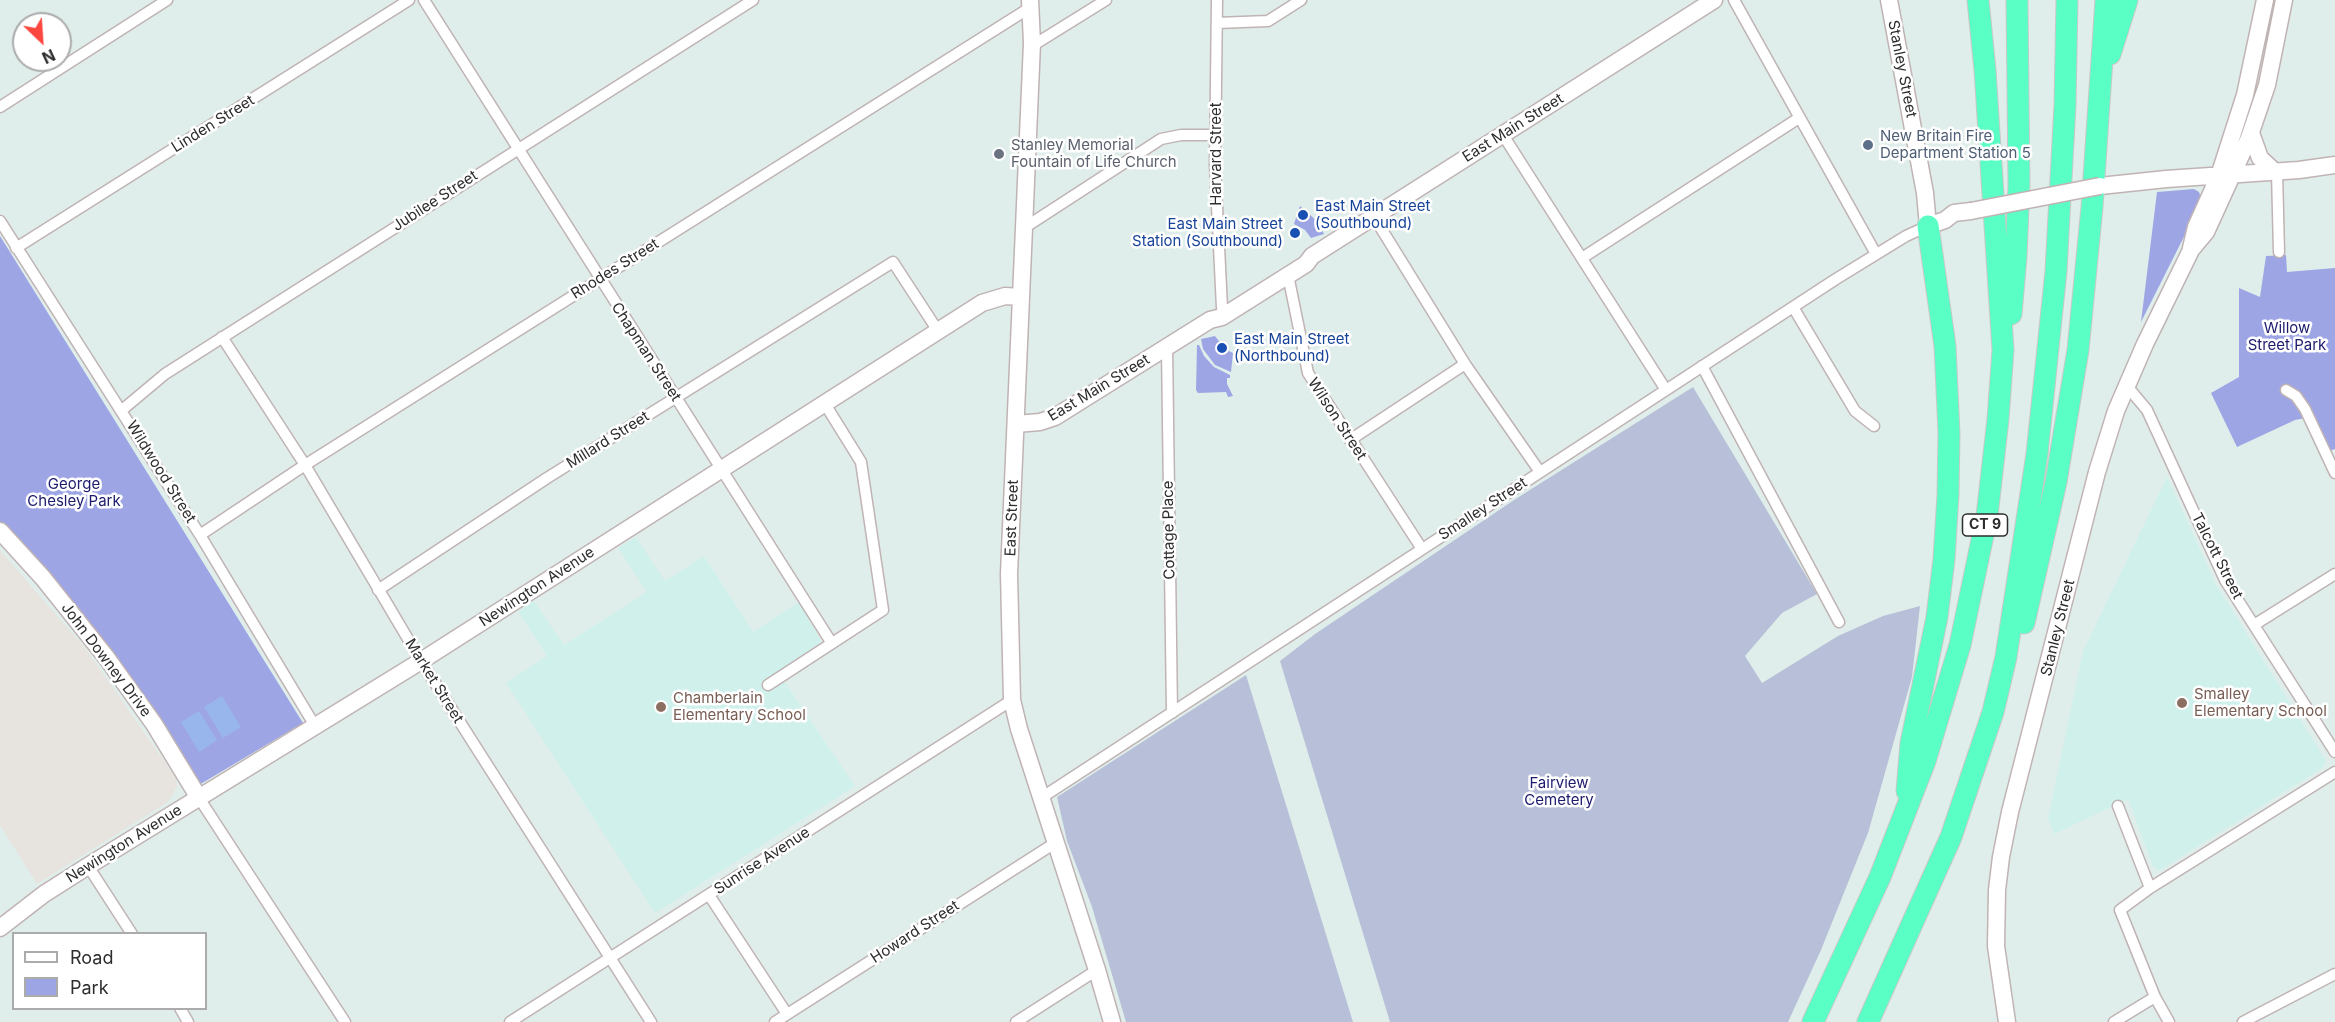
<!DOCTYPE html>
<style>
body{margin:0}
#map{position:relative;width:2335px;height:1022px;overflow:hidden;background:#e0eeeb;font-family:Inter,sans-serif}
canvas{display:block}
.legend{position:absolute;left:12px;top:932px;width:195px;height:78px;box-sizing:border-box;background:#fff;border:2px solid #ababab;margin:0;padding:8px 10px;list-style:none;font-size:18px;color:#2d2d2d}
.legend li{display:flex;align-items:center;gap:12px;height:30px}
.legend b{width:30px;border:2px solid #ababab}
.north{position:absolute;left:12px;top:12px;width:60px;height:60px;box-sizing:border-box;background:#fff;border:2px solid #ababab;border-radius:50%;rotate:155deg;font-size:16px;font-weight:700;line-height:24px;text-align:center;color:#2d2d2d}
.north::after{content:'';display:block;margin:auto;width:21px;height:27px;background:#fb4740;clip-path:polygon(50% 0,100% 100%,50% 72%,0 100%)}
</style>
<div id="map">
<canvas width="2335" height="1022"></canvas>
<ul class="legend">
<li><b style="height:8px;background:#fff"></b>Road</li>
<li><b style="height:16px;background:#9da5e5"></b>Park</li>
</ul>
<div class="north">N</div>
</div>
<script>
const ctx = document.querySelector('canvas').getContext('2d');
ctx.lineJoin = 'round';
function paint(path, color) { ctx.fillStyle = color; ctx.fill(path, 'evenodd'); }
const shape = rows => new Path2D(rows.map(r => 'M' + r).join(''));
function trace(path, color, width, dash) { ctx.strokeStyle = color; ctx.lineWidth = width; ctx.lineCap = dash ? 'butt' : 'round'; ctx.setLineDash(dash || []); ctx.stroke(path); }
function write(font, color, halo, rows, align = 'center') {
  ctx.font = font + ' Inter,sans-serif'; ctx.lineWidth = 5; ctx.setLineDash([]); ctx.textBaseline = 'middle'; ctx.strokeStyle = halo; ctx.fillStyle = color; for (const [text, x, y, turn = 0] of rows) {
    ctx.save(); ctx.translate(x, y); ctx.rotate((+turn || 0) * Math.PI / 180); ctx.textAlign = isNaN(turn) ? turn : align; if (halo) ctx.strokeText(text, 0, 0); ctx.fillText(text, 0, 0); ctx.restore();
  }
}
paint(shape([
 [0,550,86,649,176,778,177,787,168,802,37,884,0,825]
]), '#e7e4e0');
paint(shape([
 [2167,477,2215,583,2326,761,2322,768,2160,870,2154,868,2152,864,2128,799,2054,834,2048,819,2083,651],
 [636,537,665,581,704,556,753,632,799,602,822,643,778,672,855,786,655,913,506,683,547,656,518,611,534,601,564,645,647,592,618,548]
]), '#d0f0ec');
paint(shape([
 [2194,189,2199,192,2201,198,2200,205,2141,322,2157,192],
 [1300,206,1317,221,1324,234,1311,238,1305,230,1294,224],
 [0,236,303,723,199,785,32,556,0,522],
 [2286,255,2287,272,2335,268,2335,449,2327,452,2311,417,2295,420,2237,447,2211,393,2239,377,2239,288,2260,297,2266,256],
 [1215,336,1225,349,1233,353,1231,372,1215,365,1203,349,1201,339],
 [1197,345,1199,345,1204,356,1214,367,1230,375,1230,378,1227,378,1227,384,1233,396,1228,397,1226,392,1198,393,1196,390]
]), '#9da5e5');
paint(shape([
 [1693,387,1817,594,1782,613,1745,656,1762,683,1838,636,1883,616,1920,606,1912,677,1868,833,1821,950,1788,1022,1390,1022,1280,661,1315,634,1514,500],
 [1246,675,1353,1022,1126,1022,1092,907,1067,841,1057,797]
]), '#b7c0d8');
paint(shape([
 [222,696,241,727,223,738,204,707],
 [199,711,217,740,199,752,181,722]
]), '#99b6ec');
const street = shape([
 [424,0,831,642],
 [1217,0,1215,165,1222,308],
 [1734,0,1876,254],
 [1217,23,1268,21,1301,0],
 [1032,46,1106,0],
 [0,107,167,0],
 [1503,135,1666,390],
 [2277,172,2279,252],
 [1374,217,1465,364,1540,472],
 [0,221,200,535,315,726],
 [1024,228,1161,139,1181,135,1216,135],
 [16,248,409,0],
 [1582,258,1799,118],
 [1288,275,1308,373,1422,549],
 [1793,307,1855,411,1874,426],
 [222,337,305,465,421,661,651,1022],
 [1167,347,1172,713],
 [1702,366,1839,622],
 [2126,385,2147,410,2225,580,2335,752],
 [2286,390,2296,396,2305,409,2335,473],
 [122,410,165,374,753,0],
 [1350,440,1465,364],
 [200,535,305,465,1031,7],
 [378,590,547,478,893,262,938,331],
 [2254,625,2335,574],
 [768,685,883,610,861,462,825,404],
 [199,798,345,1022],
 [1041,798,1836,279,1906,236,1928,226],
 [2118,806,2150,888],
 [88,866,132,934],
 [709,895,787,1014],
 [180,1008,188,1022],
 [510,1022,1012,700],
 [775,1022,1055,843],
 [1016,1022,1097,970],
 [2114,1022,2155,997],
 [2169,1022,2155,997,2120,910,2150,888,2335,772],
 [2243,1022,2335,974]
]);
const secondary = shape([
 [1030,0,1032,43,1009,574,1012,700,1019,729,1097,970,1112,1022],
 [1889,0,1925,193,1928,226,1945,220,1954,213,1971,211],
 [2251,133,2260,158,2275,172],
 [2100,186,2166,179,2299,170,2335,165],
 [2191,248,2196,227,2219,176,2245,95,2265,0],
 [1016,424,1040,422,1055,417,1210,320,1222,317,1306,264,1312,256,1714,0],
 [0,531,43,578,106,657,154,724,199,798],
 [0,928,44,894,88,866,421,661,982,303,1005,296,1021,297],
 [2007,1022,1996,946,1997,890,2001,857,2010,812,2097,472,2116,411,2145,344,2191,250,2206,232,2249,138,2267,85,2284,0]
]);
const highway = shape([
 [2110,54,2127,0],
 [2011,314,2016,257,2019,185,2017,0],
 [2024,623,2056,482,2078,350,2092,207,2106,0],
 [1907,791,1911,743,1937,617,1944,559,1948,495,1949,433,1945,346,1928,226],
 [1813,1022,1880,877,1925,761,1960,645,1987,516,1998,419,2003,350,1985,70,1978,0],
 [1868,1022,1951,837,1993,712,2006,657,2037,454,2056,271,2065,105,2067,0]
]);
trace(street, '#c0b3b3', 13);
trace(secondary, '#c0b3b3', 19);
trace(highway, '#c8c8c8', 23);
trace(street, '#fff', 10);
trace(secondary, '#fff', 16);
trace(highway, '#5affc6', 21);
const secondaryBridge = shape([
 [1971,211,2100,186]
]);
trace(secondaryBridge, '#c0b3b3', 19, []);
trace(secondaryBridge, '#fff', 16);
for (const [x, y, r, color] of [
 [1868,145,6,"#5c6f8a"],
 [999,154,6,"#6b7280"],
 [1303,215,6,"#1a4fb4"],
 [1295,233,6,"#1a4fb4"],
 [1222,348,6,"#1a4fb4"],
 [2182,703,6,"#8d6e63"],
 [661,707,6,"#8d6e63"]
]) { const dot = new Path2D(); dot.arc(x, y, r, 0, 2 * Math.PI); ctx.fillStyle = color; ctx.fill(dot); trace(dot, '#fff', 2); }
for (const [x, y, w] of [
 [1985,525,45]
]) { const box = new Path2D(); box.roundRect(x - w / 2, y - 11, w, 22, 4.5); ctx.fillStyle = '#fff'; ctx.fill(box); trace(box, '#2d2d2d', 1.5); }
write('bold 14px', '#2d2d2d', null, [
 ["CT 9",1985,525]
]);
write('15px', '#2d2d2d', '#fff', [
 ["Stanley Street",1902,69,79],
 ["Linden Street",213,124,-32],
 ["East Main Street",1513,128,-32],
 ["Harvard Street",1216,154,-90],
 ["Jubilee Street",435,201,-33],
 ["Rhodes Street",615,269,-32],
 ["Chapman Street",646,352,57],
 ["East Main Street",1099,388,-31],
 ["Wilson Street",1337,419,57],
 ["Millard Street",608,440,-32],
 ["Wildwood Street",161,472,58],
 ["Smalley Street",1483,509,-33],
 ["East Street",1012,518,-88],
 ["Cottage Place",1169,530,-91],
 ["Talcott Street",2217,556,63],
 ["Newington Avenue",537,587,-33],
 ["Stanley Street",2058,628,-76],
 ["John Downey Drive",106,660,53],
 ["Market Street",434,681,58],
 ["Newington Avenue",124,844,-32],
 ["Sunrise Avenue",762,861,-33],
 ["Howard Street",915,932,-33]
]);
write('15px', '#4e5e75', '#fff', [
 ["New Britain Fire",1880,136],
 ["Department Station 5",1880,153]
], 'left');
write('15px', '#5b616d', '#fff', [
 ["Stanley Memorial",1011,145],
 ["Fountain of Life Church",1011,162]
], 'left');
write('15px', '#164399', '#fff', [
 ["East Main Street",1315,206],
 ["(Southbound)",1315,223],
 ["East Main Street",1283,224,"right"],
 ["Station (Southbound)",1283,241,"right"],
 ["East Main Street",1234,339],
 ["(Northbound)",1234,356]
], 'left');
write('15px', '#1c1b6d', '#fff', [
 ["Willow",2287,328],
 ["Street Park",2287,345],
 ["George",74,484],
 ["Chesley Park",74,501],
 ["Fairview",1559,783],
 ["Cemetery",1559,800]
]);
write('15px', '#785e54', '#fff', [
 ["Smalley",2194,694],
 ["Elementary School",2194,711],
 ["Chamberlain",673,698],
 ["Elementary School",673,715]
], 'left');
</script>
